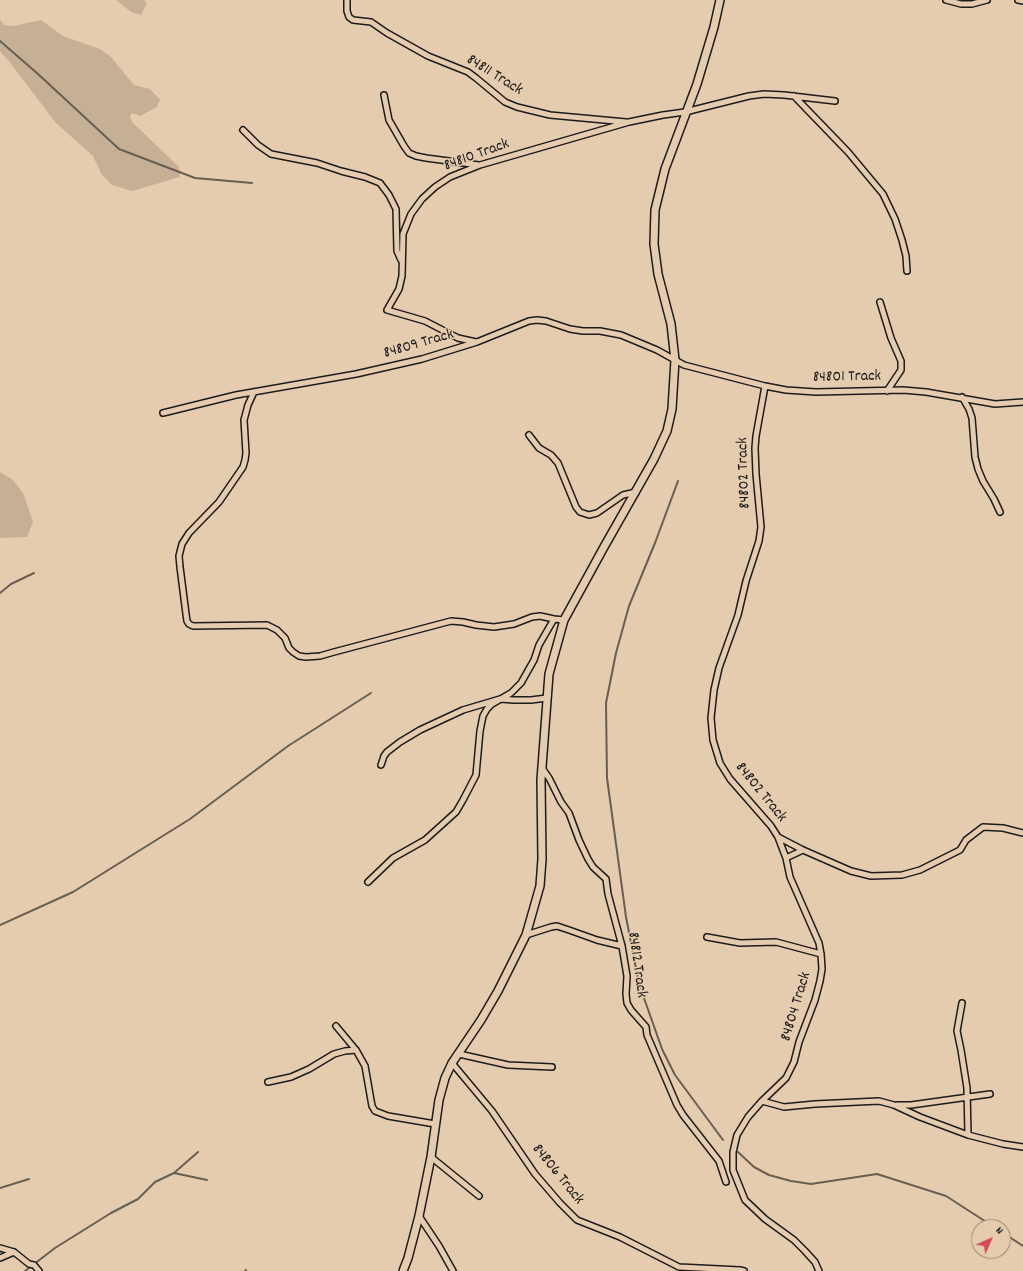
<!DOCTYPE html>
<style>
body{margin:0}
#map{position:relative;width:1023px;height:1271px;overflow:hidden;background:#e6ccae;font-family:Dekko,sans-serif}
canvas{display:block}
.north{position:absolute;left:971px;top:1219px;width:40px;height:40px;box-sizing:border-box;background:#e6ccae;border:1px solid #958674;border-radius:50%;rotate:45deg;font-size:11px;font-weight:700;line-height:16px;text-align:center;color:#1c1c1c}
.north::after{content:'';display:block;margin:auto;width:14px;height:18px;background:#d1495b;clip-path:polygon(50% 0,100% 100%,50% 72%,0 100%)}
</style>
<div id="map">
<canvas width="1023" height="1271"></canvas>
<div class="north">N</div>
</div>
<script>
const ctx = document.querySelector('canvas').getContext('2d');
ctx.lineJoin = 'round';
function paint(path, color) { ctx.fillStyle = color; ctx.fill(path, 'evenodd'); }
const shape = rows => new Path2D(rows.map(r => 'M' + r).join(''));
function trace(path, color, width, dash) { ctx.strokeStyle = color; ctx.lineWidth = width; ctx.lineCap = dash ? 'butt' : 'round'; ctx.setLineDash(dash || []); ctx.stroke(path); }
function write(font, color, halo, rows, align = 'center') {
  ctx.font = font + ' Dekko,sans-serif'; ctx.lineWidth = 3; ctx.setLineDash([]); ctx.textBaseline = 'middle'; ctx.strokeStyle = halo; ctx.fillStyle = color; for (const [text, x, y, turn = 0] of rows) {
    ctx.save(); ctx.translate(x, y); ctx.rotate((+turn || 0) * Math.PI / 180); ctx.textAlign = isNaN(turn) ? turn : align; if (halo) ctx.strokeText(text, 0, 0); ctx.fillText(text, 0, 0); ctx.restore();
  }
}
paint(shape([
 [116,0,144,0,147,3,141,15,131,12],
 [0,19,4,25,14,26,41,20,63,36,100,49,111,57,134,85,150,89,160,100,157,107,140,116,132,113,130,116,132,122,179,167,180,177,132,191,112,185,102,175,93,156,56,123,8,60,0,51],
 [0,472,13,480,23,493,33,522,27,537,0,538]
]), '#c5b096');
trace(shape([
 [0,41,38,74,119,149,195,178,252,183],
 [678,481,655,543,629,606,616,653,606,703,607,778,626,917,639,984,662,1049,675,1075,723,1140],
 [0,593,11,584,34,573],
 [0,925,73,892,190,819,288,746,371,693],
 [738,1152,754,1167,769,1175,791,1181,811,1184,877,1174,946,1196,994,1227],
 [174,1173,198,1152],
 [0,1188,29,1179],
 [1003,1233,1023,1246],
 [25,1271,55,1248,111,1213,138,1199,155,1182,174,1173,207,1180],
 [245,1271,246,1270]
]), '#685f53', 2);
const street = shape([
 [347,0,347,11,349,17,353,20,371,22,387,33,428,56,468,72,476,78,505,102,517,107,550,115,626,122],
 [946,0,961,4,972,4,987,0],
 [1018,0,1023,1],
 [384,95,389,120,404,146,409,153,416,156,426,158,479,165],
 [794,96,848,152,883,194,895,219,902,240,906,256,907,271],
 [243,130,258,145,271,154,317,163,341,171,365,177,380,183,389,195,396,209,397,251,401,260],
 [880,302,891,338,901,361,901,370,887,391],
 [476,342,458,338,425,321,387,310,399,289,402,276,403,234,411,214,422,199,435,187,450,177,480,165,629,122,663,115,685,112,749,96,764,94,784,95,835,101],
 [765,386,756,436,755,448,756,474,761,527,759,541,746,581,738,615,719,668,714,690,711,718,713,740,720,763,730,779,771,826,778,837,803,850,851,871,871,876,902,875,920,870,960,850,966,840,983,827,1003,828,1023,833],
 [254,392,248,405,244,420,246,453,245,460,243,467,219,502,189,533,182,544,179,556,180,567,186,614,187,621,189,624,193,626,267,625,277,630,285,638,289,648,293,652,299,656,306,657,320,656,334,652,451,621,463,622,476,625,494,627,514,624,532,617,540,616,554,619],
 [962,397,969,409,972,418,975,457,978,469,983,481,994,499,1000,512],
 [163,413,236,395,356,374,422,359,477,342,529,321,537,320,546,321,570,329,583,331,600,331,621,335,657,350,684,365,765,386,786,390,816,392,903,390,926,392,995,404,1023,402],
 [529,435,539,448,551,455,558,463,576,507,580,512,589,515,597,513,623,495,636,492],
 [381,765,384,756,387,752,400,742,420,730,463,710,500,699,514,700,531,700,547,698],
 [542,768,549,778,561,802,569,813,579,840,588,859,593,867,606,879,608,894,622,946,627,976,626,994,627,1003,631,1010,646,1027,647,1035,677,1105,683,1115,719,1161,726,1182],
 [778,837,786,858,790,877,819,943,821,954,822,969,820,981,815,1000,799,1042,794,1062,786,1078,762,1101,748,1117,737,1135,733,1152,733,1170,745,1200,765,1219,794,1240,805,1251,815,1262,819,1271],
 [786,858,803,850],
 [368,882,393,858,425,840,456,812,463,800,476,775,480,731,483,716,487,709,492,704,511,693,521,683,534,660,539,645,554,619,564,620],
 [526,935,551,927,557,926,569,930,597,940,622,946],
 [707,937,740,943,776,942,821,954],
 [962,1003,957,1031,961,1050,967,1088,968,1135],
 [336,1026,356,1050,365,1066,372,1106,375,1111,388,1116,435,1124],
 [459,1054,508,1065,552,1067],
 [452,1063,492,1111,535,1174,560,1203,577,1220,620,1237,679,1267,740,1270,744,1271],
 [268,1082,291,1077,309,1069,334,1054,345,1051,356,1050],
 [762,1101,784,1107,815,1104,879,1101,894,1105,920,1117,968,1135,1003,1144,1023,1147],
 [897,1105,911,1105,990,1094],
 [431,1157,479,1196],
 [419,1216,439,1246,453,1271],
 [0,1248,14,1252,29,1264,34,1265,39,1271],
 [0,1258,14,1252]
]);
const secondary = shape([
 [403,1271,408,1258,419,1216,431,1157,439,1100,445,1078,452,1063,481,1020,498,991,526,935,540,886,542,859,541,780,549,674,564,620,604,547,654,459,667,431,672,409,675,360,671,324,658,274,654,244,655,210,665,169,697,84,714,27,720,0]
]);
trace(street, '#1c1c1c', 8);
trace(secondary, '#1c1c1c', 10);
trace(street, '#e6ccae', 5);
trace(secondary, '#e6ccae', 7);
write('16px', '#1c1c1c', '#e6ccae', [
 ["84811 Track",494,76,32],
 ["84810 Track",477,156,-20],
 ["84809 Track",419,345,-16],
 ["84801 Track",847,378,-1],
 ["84802 Track",745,473,-92],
 ["84802 Track",760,793,51],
 ["84812 Track",636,965,82],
 ["84804 Track",797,1007,-73],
 ["84806 Track",557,1175,51]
]);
</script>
